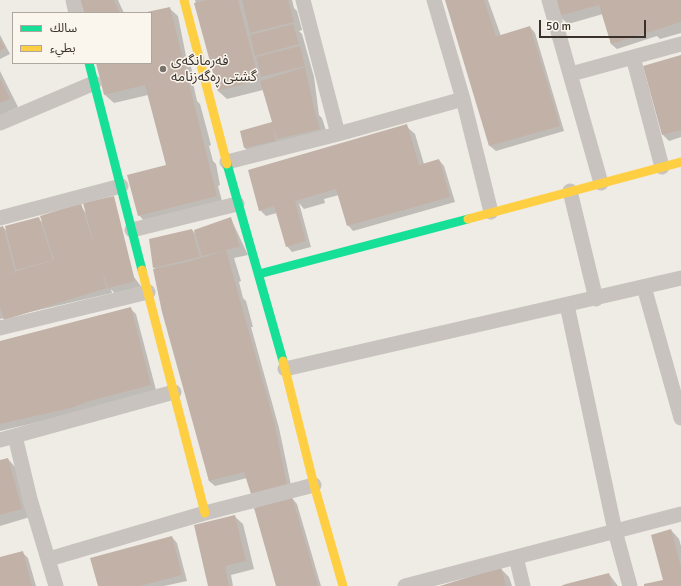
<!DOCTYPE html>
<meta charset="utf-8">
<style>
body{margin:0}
#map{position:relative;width:681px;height:586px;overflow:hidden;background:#efebe5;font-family:Signika,"Noto Sans Arabic",sans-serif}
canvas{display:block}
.legend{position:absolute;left:12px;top:12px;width:140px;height:52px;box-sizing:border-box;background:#faf6ee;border:1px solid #ada7a0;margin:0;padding:5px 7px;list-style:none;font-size:12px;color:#3a312b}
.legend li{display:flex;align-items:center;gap:8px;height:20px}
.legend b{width:20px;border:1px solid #ada7a0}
.scale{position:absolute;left:539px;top:20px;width:107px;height:18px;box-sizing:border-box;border:2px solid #3a312b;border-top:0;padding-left:5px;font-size:12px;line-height:14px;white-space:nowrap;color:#3a312b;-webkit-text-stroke:3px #faf6ee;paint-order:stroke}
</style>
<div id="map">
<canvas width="681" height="586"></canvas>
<ul class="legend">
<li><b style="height:5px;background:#16e098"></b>سالك</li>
<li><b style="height:5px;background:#ffcf43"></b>بطيء</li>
</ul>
<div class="scale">50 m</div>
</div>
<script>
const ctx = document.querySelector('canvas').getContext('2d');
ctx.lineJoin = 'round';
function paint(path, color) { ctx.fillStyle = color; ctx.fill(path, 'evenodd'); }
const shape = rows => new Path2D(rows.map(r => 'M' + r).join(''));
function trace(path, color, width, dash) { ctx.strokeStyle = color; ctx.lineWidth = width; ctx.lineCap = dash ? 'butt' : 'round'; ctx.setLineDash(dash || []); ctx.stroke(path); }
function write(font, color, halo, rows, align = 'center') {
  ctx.font = font + ' Signika,"Noto Sans Arabic",sans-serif'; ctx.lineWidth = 3; ctx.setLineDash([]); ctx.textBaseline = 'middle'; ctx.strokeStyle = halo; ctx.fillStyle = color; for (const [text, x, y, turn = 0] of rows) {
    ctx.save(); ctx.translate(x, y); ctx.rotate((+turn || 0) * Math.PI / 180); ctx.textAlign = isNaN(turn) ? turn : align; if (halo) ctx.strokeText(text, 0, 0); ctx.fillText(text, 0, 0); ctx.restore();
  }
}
paint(shape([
 [81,0,118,0,124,13,85,13],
 [195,0,292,0,294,8,297,11,302,30,299,31,302,34,314,77,319,115,322,118,328,137,250,153,244,147,271,124,274,126,263,90,227,99,218,91],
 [446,0,488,0,501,36,530,27,535,33,564,131,496,151,490,146],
 [555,0,681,0,681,33,660,39,657,36,617,49,611,44,603,14,568,24,559,16],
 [169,8,178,16,186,56,189,59,195,83,193,83,197,101,200,104,211,145,209,146,213,161,216,164,220,185,218,186,222,201,144,221,139,215,167,166,148,95,114,103,105,95,151,63,151,13,149,13],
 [0,35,10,54,0,59],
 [681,56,681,137,669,141,663,135,645,67],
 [0,71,18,107,0,116],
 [406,126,415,134,424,164,439,160,444,166,455,202,353,231,348,225,339,195,324,199,325,203,304,209,299,203,311,247,292,252,287,246,277,213,266,216,260,210],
 [80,205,143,289,117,296,111,289,112,293,0,319,0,228,3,227,7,231,38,218,44,224],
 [231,219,248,255,234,258,241,281,239,282,243,298,246,301,253,327,251,327,279,428,292,490,247,478,215,486,209,481,156,270,154,267,192,230,197,235],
 [131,309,136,314,156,390,56,418,0,431,0,342],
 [8,459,16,468,30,517,0,526,0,461],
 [292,498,297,504,321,586,277,586],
 [234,516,243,524,254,569,231,575,233,586,209,586],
 [671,530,679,539,681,546,681,586,646,586,664,580],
 [172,537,177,543,187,581,164,586,98,586],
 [23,553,28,558,36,586,0,586,0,558],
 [501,569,509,577,512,586,443,586],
 [609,574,618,586,564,586]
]), '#0003');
paint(shape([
 [80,0,114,0,120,13,84,13],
 [207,0,238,0,259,80,218,91,194,3],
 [242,0,288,0,294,22,250,33],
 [445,0,484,0,496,36,491,38,530,26,560,126,489,146],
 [554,0,681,0,681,22,611,44,599,5,559,16],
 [170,7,217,196,138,216,127,175,166,165,145,85,104,95,96,63,151,63,151,13,147,12],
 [293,24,299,44,255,56,250,35],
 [0,39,5,48,0,51],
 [300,46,305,66,261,77,256,57],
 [681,55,681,130,662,135,643,66],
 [305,67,314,108,320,129,277,139,273,126,276,141,244,148,240,131,272,122,260,81],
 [0,78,10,99,0,103],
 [407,124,419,165,439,159,450,197,347,226,336,189,295,201,306,241,286,247,274,206,259,211,248,170],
 [114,196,135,281,108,288,99,261,107,288,4,320,0,308,0,276,54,260,40,216,81,203,95,248,83,203],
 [39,217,53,260,16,270,5,226],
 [231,217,240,247,226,250,274,421,287,485,251,494,244,472,209,481,162,312,153,269,187,262,225,251,202,256,194,230],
 [3,226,15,271,0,276,0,227],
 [192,229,200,257,153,268,149,239],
 [131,307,151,385,93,400,71,408,0,424,0,341],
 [8,458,22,509,0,515,0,460],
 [292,497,318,585,315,586,276,586,254,508],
 [235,515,246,561,225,566,229,586,208,586,194,525],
 [671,529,681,567,681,586,644,586,644,584,663,580,651,535],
 [172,536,182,575,140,586,98,586,90,558],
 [23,551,32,586,0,586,0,557],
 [501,567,506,586,440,586],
 [609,573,612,586,561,586,566,584]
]), '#c2b1a7');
trace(shape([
 [73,0,76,13],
 [303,0,338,134],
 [434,0,463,99,491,212],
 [549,0,601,183],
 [633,57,662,167],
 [571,74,681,44],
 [0,123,94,83],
 [227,162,338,134,463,99],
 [570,191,596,299],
 [0,218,121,186],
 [132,230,237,204],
 [644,287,681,418],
 [567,305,615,531,630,586],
 [0,328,148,292],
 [285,369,681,278],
 [15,436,30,499,56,586],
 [0,440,174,392],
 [516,557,523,586],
 [49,559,205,513,314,485],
 [405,586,681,514]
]), '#c8c3be', 15);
trace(shape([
 [89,63,142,270],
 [227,164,283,361],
 [259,274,468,219]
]), '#16e098', 9);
trace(shape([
 [184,0,227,164],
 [468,219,681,162],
 [142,270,205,513],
 [283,361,314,485,343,586]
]), '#ffcf43', 9);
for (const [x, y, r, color] of [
 [163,69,4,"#79726c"]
]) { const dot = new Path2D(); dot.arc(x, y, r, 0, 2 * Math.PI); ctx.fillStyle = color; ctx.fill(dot); trace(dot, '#faf6ee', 1.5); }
write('14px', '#3a312b', '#faf6ee', [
 ["فەرمانگەی",171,61],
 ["گشتی ڕەگەزنامە",171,77]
], 'left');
</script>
